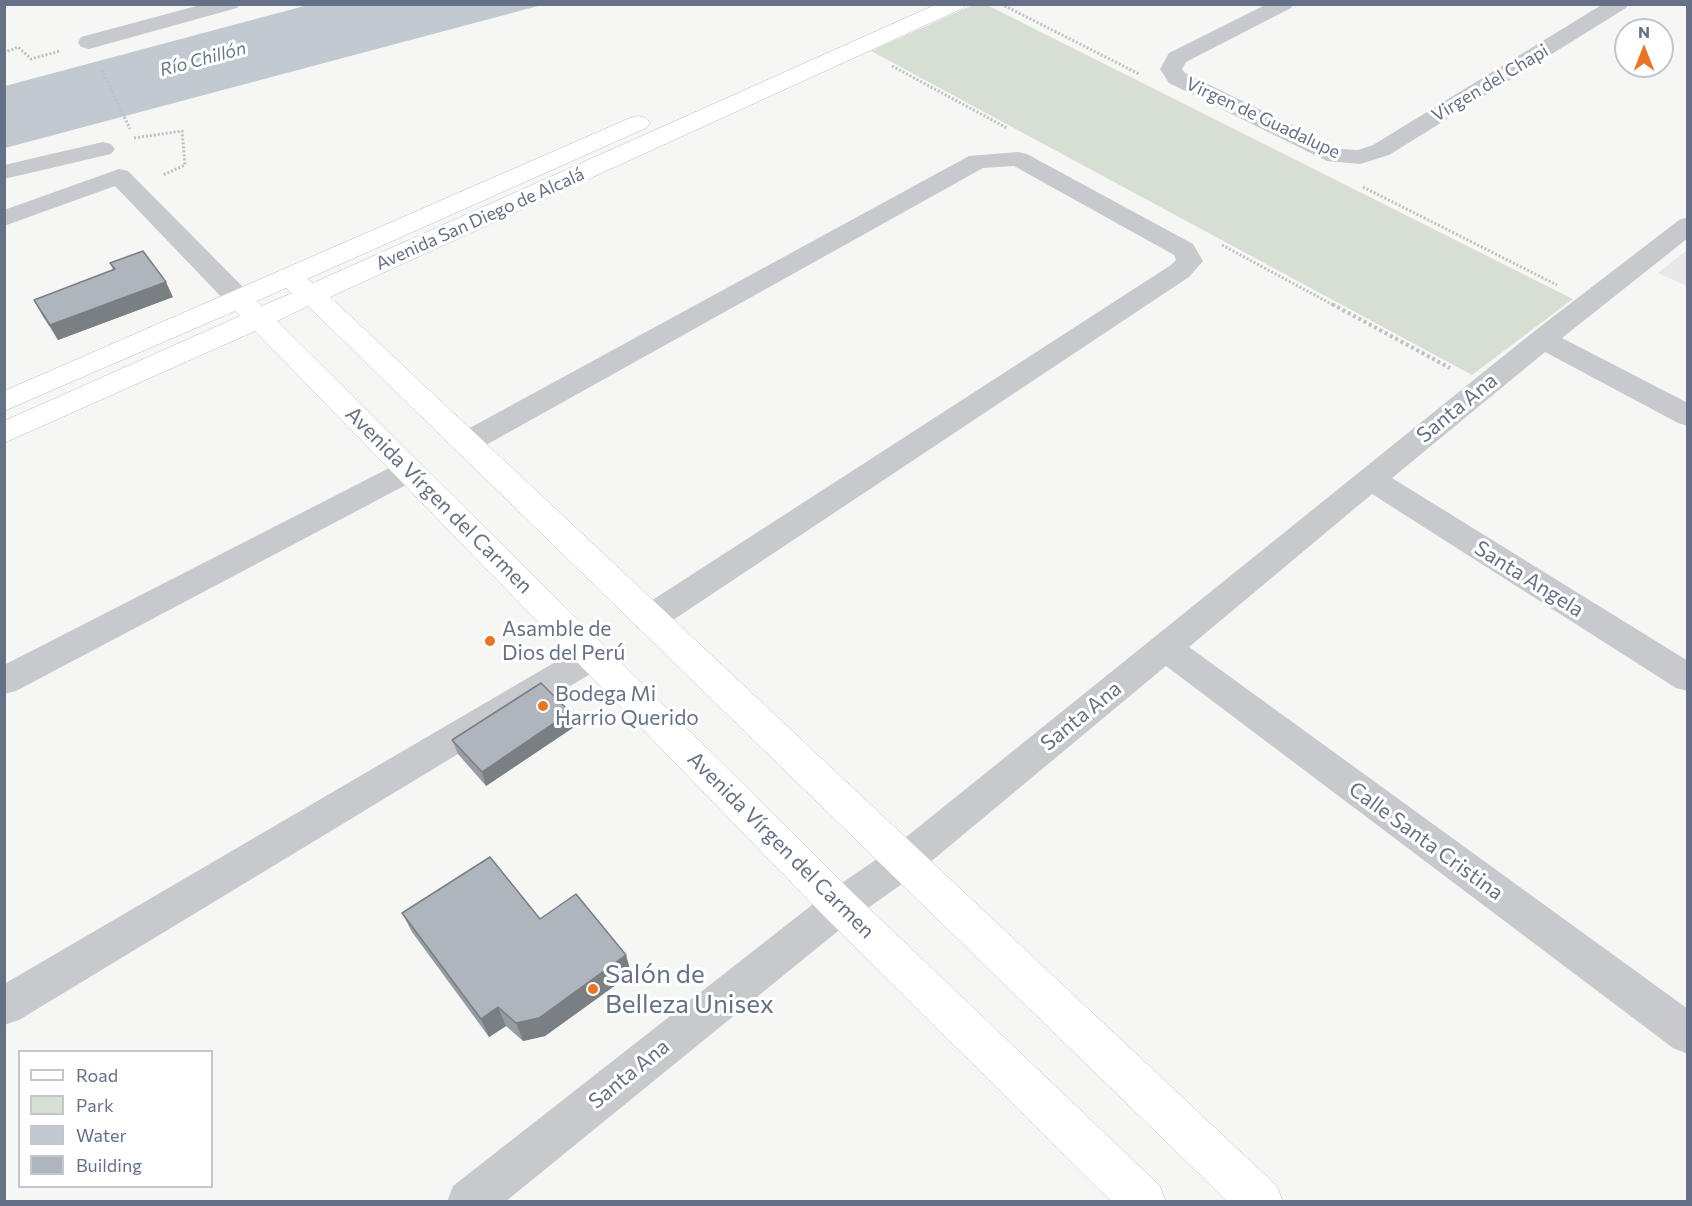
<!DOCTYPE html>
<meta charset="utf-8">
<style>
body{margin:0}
#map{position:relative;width:1692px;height:1206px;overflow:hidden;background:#f6f7f4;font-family:Commissioner,sans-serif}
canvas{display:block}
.frame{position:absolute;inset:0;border:6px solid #657186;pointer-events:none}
.legend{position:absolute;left:18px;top:1050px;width:195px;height:138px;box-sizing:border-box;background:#fff;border:2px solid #c1c6cf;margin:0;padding:8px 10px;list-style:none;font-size:18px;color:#657186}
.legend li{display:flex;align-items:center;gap:12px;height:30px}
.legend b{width:30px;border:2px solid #c1c6cf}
.north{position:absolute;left:1614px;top:18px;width:60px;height:60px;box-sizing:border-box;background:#fff;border:2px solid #c1c6cf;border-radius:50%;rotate:0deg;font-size:16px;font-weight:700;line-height:24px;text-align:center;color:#657186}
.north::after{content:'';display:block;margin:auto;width:21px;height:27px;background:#e97522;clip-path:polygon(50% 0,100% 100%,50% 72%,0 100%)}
</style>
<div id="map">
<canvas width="1692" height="1206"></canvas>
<div class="frame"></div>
<ul class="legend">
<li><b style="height:8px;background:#fff"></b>Road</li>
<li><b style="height:16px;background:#d7dfd5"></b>Park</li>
<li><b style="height:16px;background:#c1cad0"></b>Water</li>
<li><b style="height:16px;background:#afb5bc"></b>Building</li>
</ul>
<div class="north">N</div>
</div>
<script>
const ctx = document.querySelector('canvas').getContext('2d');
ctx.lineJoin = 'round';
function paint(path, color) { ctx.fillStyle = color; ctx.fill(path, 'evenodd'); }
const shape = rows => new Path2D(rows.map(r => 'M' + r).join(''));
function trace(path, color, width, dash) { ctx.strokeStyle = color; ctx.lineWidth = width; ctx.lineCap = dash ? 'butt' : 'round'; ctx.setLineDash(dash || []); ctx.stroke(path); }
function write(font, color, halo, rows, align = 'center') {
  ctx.font = font + ' Commissioner,sans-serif'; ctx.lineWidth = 6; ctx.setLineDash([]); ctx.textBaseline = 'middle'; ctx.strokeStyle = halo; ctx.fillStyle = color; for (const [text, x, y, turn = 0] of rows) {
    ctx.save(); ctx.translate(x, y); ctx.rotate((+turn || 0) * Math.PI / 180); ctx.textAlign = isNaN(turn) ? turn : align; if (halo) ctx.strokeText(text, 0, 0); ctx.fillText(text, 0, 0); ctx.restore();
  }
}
paint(shape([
 [1687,250,1687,286,1658,273]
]), '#e7e8e7');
paint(shape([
 [975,4,987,5,1573,299,1472,375,871,51]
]), '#d7dfd5');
paint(shape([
 [308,5,542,5,5,148,5,86]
]), '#c1cad0');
const secondary = shape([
 [937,4,966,4,963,8,330,297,1277,1186,1283,1202,1228,1202,308,306,277,321,854,894,1160,1186,1166,1202,1112,1202,826,918,255,331,4,443,4,421,240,316,235,311,4,411,4,391,630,118,638,116,646,118,650,123,646,128,307,279,313,283,937,4],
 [286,288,292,293,262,306,257,301,286,288]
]);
trace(secondary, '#b9bcc2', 1);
trace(shape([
 [1001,4,1139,74],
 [4,53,18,47,31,59,60,51],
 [892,66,1007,128],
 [102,70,130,129],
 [134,138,182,131,185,165,163,175],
 [1363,187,1557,285],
 [1222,245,1335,306]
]), '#c0c1c4', 3, [2, 2]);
trace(shape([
 [1332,304,1450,368]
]), '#c0c1c4', 4, [3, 3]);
paint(shape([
 [204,4,240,4,237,8,89,49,81,47,78,42,81,37,204,4],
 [1267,4,1294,4,1291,8,1186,62,1182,69,1185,73,1341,149,1358,150,1373,145,1603,4,1629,4,1626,8,1389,155,1360,164,1327,161,1169,83,1160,69,1169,53,1267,4],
 [103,142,111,144,115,149,111,154,4,179,4,165,103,142],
 [1018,152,1027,154,1193,244,1203,261,1189,277,661,628,649,632,637,628,632,619,637,610,1171,265,1176,260,1174,255,1014,166,983,168,477,450,466,453,455,450,451,443,455,436,969,156,1018,152],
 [119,169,128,171,248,292,251,298,248,304,238,306,228,304,115,186,4,226,4,210,119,169],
 [1688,217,1688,238,1562,338,1688,403,1688,426,1678,423,1545,352,1392,478,1688,661,1688,691,1676,688,1372,494,1189,647,1688,1009,1688,1054,1673,1048,1166,666,916,874,854,918,505,1202,447,1202,453,1186,826,894,890,850,1532,333,1679,220,1688,217],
 [410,459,421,463,425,470,421,477,16,691,4,694,4,665,399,463,410,459],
 [593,643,605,647,610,656,605,665,19,1020,4,1025,4,984,581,647,593,643]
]), '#c7c9cd');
paint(secondary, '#fff');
paint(shape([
 [110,263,173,297,58,340,42,315,34,300,113,270],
 [570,712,574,727,486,786,458,754,452,740],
 [402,913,540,919,626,955,631,974,545,1036,523,1041,506,1026,489,1037,412,932]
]), '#969ca2');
paint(shape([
 [166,282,173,297,58,340,50,325],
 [570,712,574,727,486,786,482,772],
 [626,955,631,974,545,1036,523,1041,516,1023],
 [498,1007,506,1026,489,1037,481,1019]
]), '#7a7f84');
const building = shape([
 [143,251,166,282,50,325,34,300,115,269,110,263,143,251],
 [541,683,570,712,482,772,452,740,541,683],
 [490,857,540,919,576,894,626,955,539,1018,516,1023,498,1007,481,1019,402,913,490,857]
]);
paint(building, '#afb5bc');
trace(building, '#7a7f84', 1.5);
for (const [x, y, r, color] of [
 [490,641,6,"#e97522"],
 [543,706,6,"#e97522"],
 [593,989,6,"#e97522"]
]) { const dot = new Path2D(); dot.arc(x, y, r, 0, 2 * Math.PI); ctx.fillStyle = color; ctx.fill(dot); trace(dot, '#fff', 2); }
write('italic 18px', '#657989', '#fff', [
 ["Río Chillón",203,59,-15]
]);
write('18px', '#657186', '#fff', [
 ["Virgen del Chapi",1490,83,-31],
 ["Virgen de Guadalupe",1263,118,25],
 ["Avenida San Diego de Alcalá",480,219,-24]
]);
write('21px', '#657186', '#fff', [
 ["Santa Ana",1457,408,-39],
 ["Avenida Vírgen del Carmen",439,500,45],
 ["Santa Angela",1529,579,32],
 ["Santa Ana",1081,716,-39],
 ["Calle Santa Cristina",1426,841,36],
 ["Avenida Vírgen del Carmen",781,845,45],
 ["Santa Ana",629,1074,-39]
]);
write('21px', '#657186', '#fff', [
 ["Asamble de",502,629],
 ["Dios del Perú",502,653],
 ["Bodega Mi",555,694],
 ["Harrio Querido",555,718]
], 'left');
write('26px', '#657186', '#fff', [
 ["Salón de",605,974],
 ["Belleza Unisex",605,1004]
], 'left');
</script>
